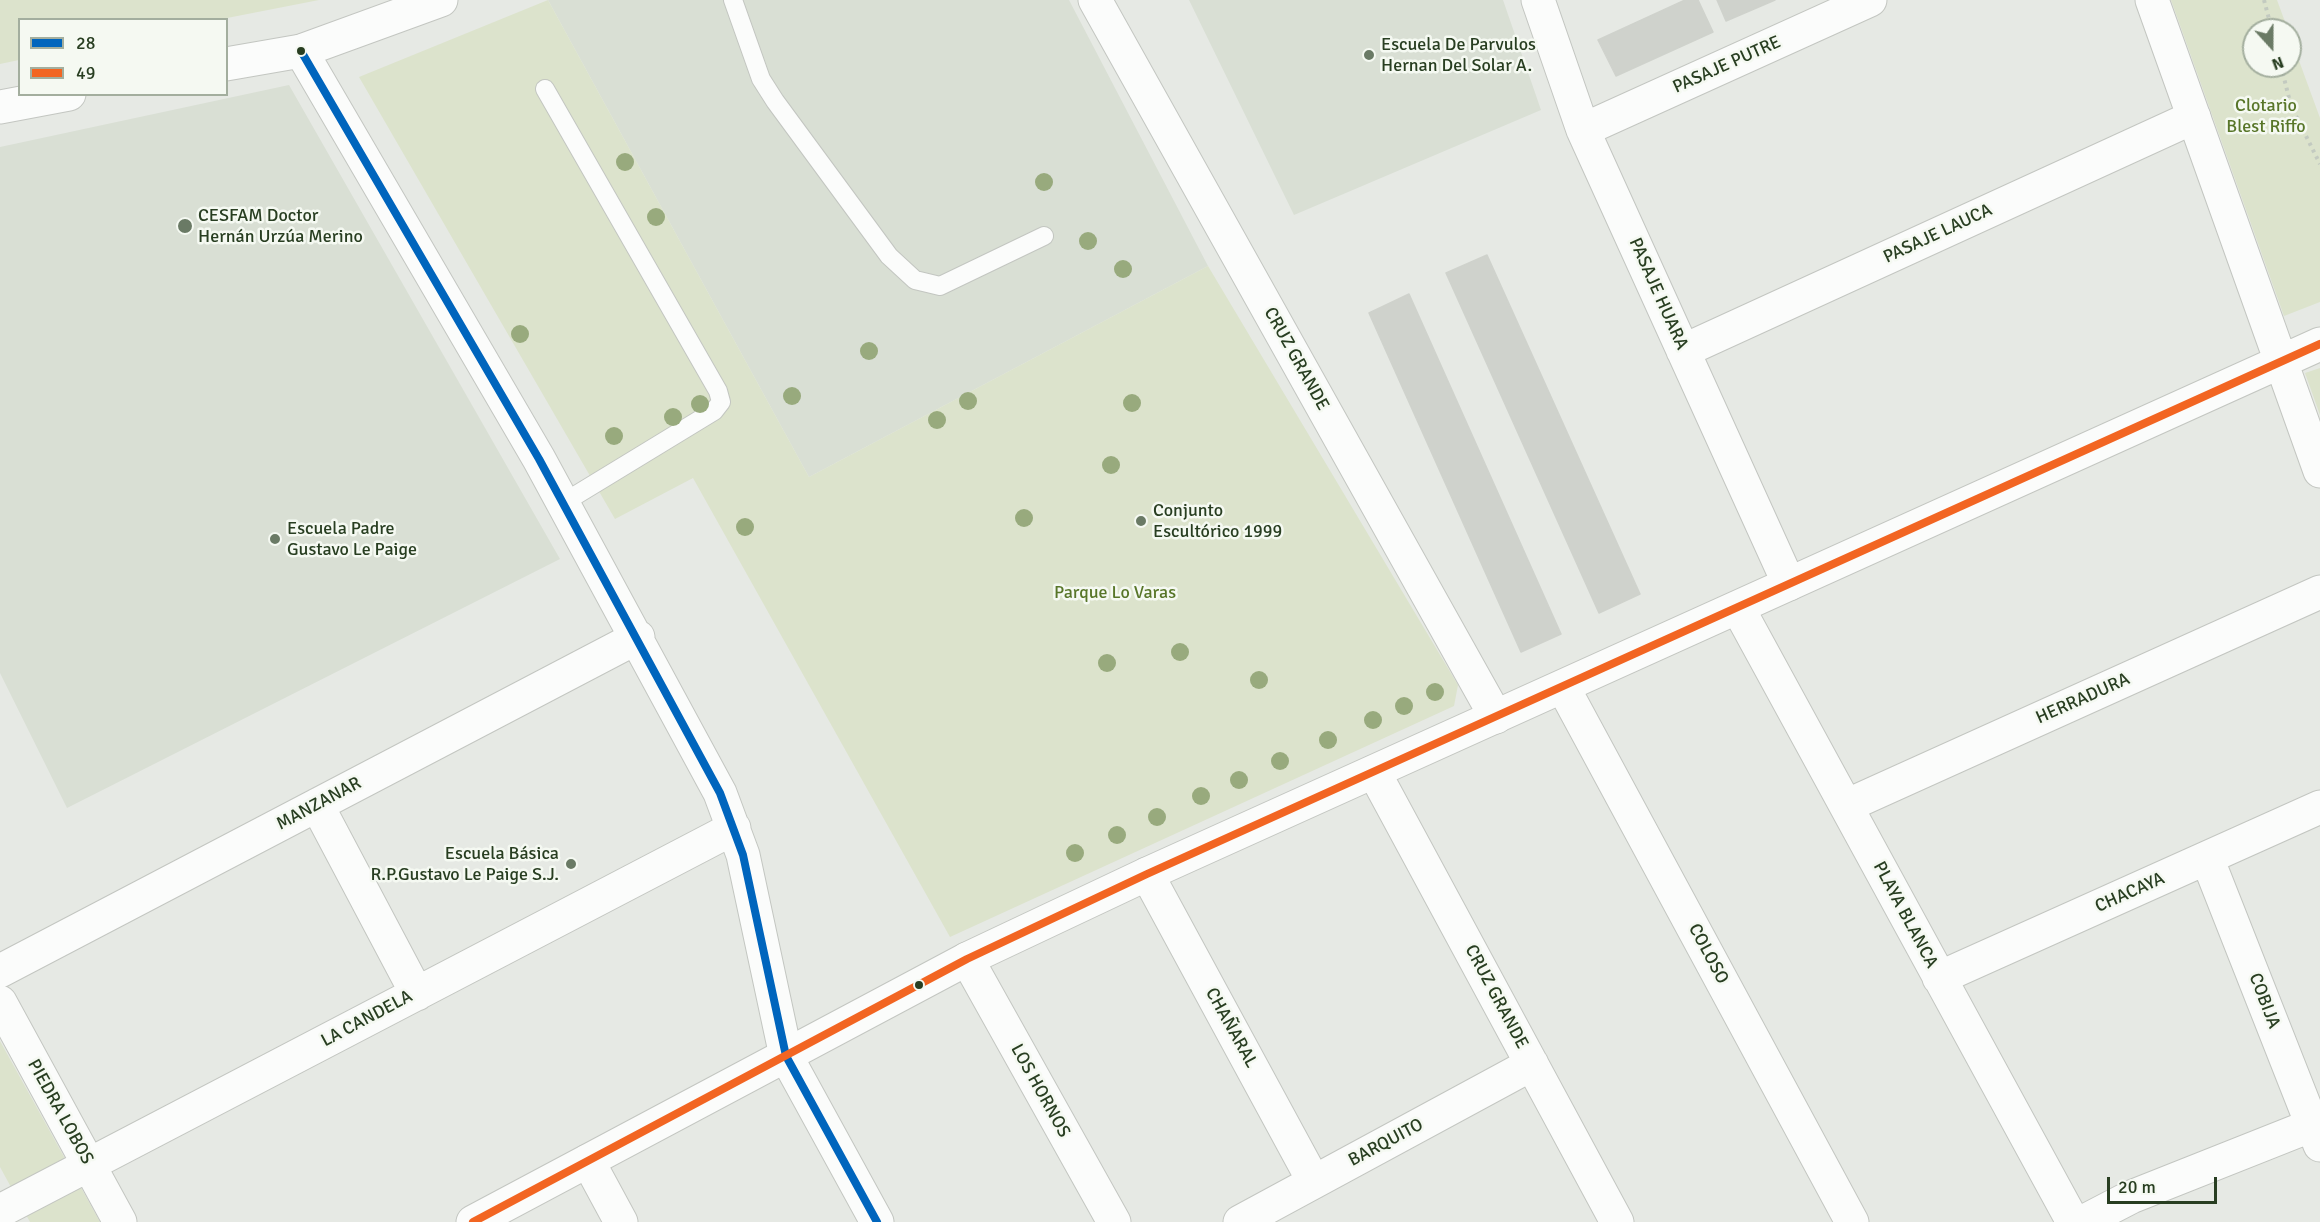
<!DOCTYPE html>
<meta charset="utf-8">
<style>
body{margin:0}
#map{position:relative;width:2320px;height:1222px;overflow:hidden;background:#e6e9e4;font-family:Signika,sans-serif}
canvas{display:block}
.legend{position:absolute;left:18px;top:18px;width:210px;height:78px;box-sizing:border-box;background:#f5f9f2;border:2px solid #a3ae9e;margin:0;padding:8px 10px;list-style:none;font-size:18px;color:#283e21}
.legend li{display:flex;align-items:center;gap:12px;height:30px}
.legend b{width:30px;border:2px solid #a3ae9e}
.north{position:absolute;left:2242px;top:18px;width:60px;height:60px;box-sizing:border-box;background:#f5f9f2;border:2px solid #a3ae9e;border-radius:50%;rotate:159deg;font-size:16px;font-weight:700;line-height:24px;text-align:center;color:#283e21}
.north::after{content:'';display:block;margin:auto;width:21px;height:27px;background:#6a7a65;clip-path:polygon(50% 0,100% 100%,50% 72%,0 100%)}
.scale{position:absolute;left:2107px;top:1177px;width:110px;height:27px;box-sizing:border-box;border:3px solid #283e21;border-top:0;padding-left:8px;font-size:18px;line-height:21px;white-space:nowrap;color:#283e21;-webkit-text-stroke:4px #f5f9f2;paint-order:stroke}
</style>
<div id="map">
<canvas width="2320" height="1222"></canvas>
<ul class="legend">
<li><b style="height:8px;background:#0065bd"></b>28</li>
<li><b style="height:8px;background:#f26522"></b>49</li>
</ul>
<div class="north">N</div>
<div class="scale">20 m</div>
</div>
<script>
const ctx = document.querySelector('canvas').getContext('2d');
ctx.lineJoin = 'round';
function paint(path, color) { ctx.fillStyle = color; ctx.fill(path, 'evenodd'); }
const shape = rows => new Path2D(rows.map(r => 'M' + r).join(''));
function trace(path, color, width, dash) { ctx.strokeStyle = color; ctx.lineWidth = width; ctx.lineCap = dash ? 'butt' : 'round'; ctx.setLineDash(dash || []); ctx.stroke(path); }
function write(font, color, halo, rows, align = 'center') {
  ctx.font = font + ' Signika,sans-serif'; ctx.lineWidth = 5; ctx.setLineDash([]); ctx.textBaseline = 'middle'; ctx.strokeStyle = halo; ctx.fillStyle = color; for (const [text, x, y, turn = 0] of rows) {
    ctx.save(); ctx.translate(x, y); ctx.rotate((+turn || 0) * Math.PI / 180); ctx.textAlign = isNaN(turn) ? turn : align; if (halo) ctx.strokeText(text, 0, 0); ctx.fillText(text, 0, 0); ctx.restore();
  }
}
paint(shape([
 [548,0,1069,0,1208,266,809,477],
 [1189,0,1503,0,1541,110,1294,215],
 [289,85,560,559,67,808,0,673,0,147]
]), '#d9dfd4');
paint(shape([
 [0,0,319,0,222,19,20,20,19,60,0,64],
 [548,0,809,477,1208,266,1458,685,1454,706,950,937,693,478,615,519,359,77],
 [2171,0,2277,0,2288,30,2254,30,2254,66,2290,66,2290,36,2320,118,2320,302,2284,316],
 [2320,368,2320,415,2305,373],
 [0,1041,100,1222,30,1222,0,1167]
]), '#dce3cc');
const building = shape([
 [1685,0,1698,0,1713,32,1616,76,1598,40,1685,0],
 [1717,0,1775,0,1726,21,1717,0],
 [1487,255,1640,594,1599,613,1446,273,1487,255],
 [1409,294,1561,634,1521,652,1369,313,1409,294]
]);
paint(building, '#cfd2cc');
trace(building, '#cfd2cc', 1.5);
const service = shape([
 [733,0,761,79,775,101,889,256,915,280,940,286,1044,236],
 [545,89,718,391,721,402,714,411,563,503]
]);
const minor = shape([
 [1095,0,1496,717],
 [1538,0,1583,130,1789,584],
 [301,51,539,459,720,793,743,855,786,1056,877,1222],
 [1583,130,1870,0],
 [1683,351,2194,117],
 [1738,608,2073,1222],
 [1563,687,1852,1222],
 [1374,772,1617,1222],
 [317,805,417,994],
 [1846,806,2320,592],
 [2207,858,2320,1145],
 [1147,874,1314,1182],
 [967,959,1114,1222],
 [0,971,638,637],
 [1939,978,2320,807],
 [0,1002,120,1222],
 [588,1161,621,1222],
 [0,1211,734,828],
 [1240,1222,1532,1064],
 [2083,1222,2131,1197,2320,1122]
]);
const tertiary = shape([
 [2152,0,2320,471],
 [226,64,301,51,441,0],
 [0,107,69,94],
 [473,1222,967,959,1147,874,2320,344]
]);
trace(service, '#c3c6c1', 20);
trace(minor, '#c3c6c1', 35);
trace(tertiary, '#c3c6c1', 35);
trace(shape([
 [2264,0,2272,30],
 [2281,66,2291,106,2320,164]
]), '#c3cac0', 4, [3, 4.5]);
trace(service, '#fbfcfb', 18);
trace(minor, '#fbfcfb', 33);
trace(tertiary, '#fbfcfb', 33);
trace(shape([
 [301,51,539,459,720,793,743,855,786,1056,877,1222]
]), '#0065bd', 8);
trace(shape([
 [473,1222,967,959,1147,874,2320,344]
]), '#f26522', 8);
ctx.fillStyle = '#98aa7d';
for (const [x, y] of [
 [625,162],
 [1044,182],
 [656,217],
 [1088,241],
 [1123,269],
 [520,334],
 [869,351],
 [792,396],
 [968,401],
 [1132,403],
 [700,404],
 [673,417],
 [937,420],
 [614,436],
 [1111,465],
 [1024,518],
 [745,527],
 [1180,652],
 [1107,663],
 [1259,680],
 [1435,692],
 [1404,706],
 [1373,720],
 [1328,740],
 [1280,761],
 [1239,780],
 [1201,796],
 [1157,817],
 [1117,835],
 [1075,853]
]) { ctx.beginPath(); ctx.arc(x, y, 9, 0, 2 * Math.PI); ctx.fill(); }
for (const [x, y, r, color] of [
 [301,51,5,"#283e21"],
 [1369,55,6,"#6a7a65"],
 [185,226,8,"#6a7a65"],
 [1141,521,6,"#6a7a65"],
 [275,539,6,"#6a7a65"],
 [571,864,6,"#6a7a65"],
 [919,985,5,"#283e21"]
]) { const dot = new Path2D(); dot.arc(x, y, r, 0, 2 * Math.PI); ctx.fillStyle = color; ctx.fill(dot); trace(dot, '#f5f9f2', 2); }
write('18px', '#283e21', '#f5f9f2', [
 ["Escuela De Parvulos",1381,45],
 ["Hernan Del Solar A.",1381,66],
 ["CESFAM Doctor",198,216],
 ["Hernán Urzúa Merino",198,237],
 ["Conjunto",1153,511],
 ["Escultórico 1999",1153,532],
 ["Escuela Padre",287,529],
 ["Gustavo Le Paige",287,550],
 ["Escuela Básica",559,854,"right"],
 ["R.P.Gustavo Le Paige S.J.",559,875,"right"]
], 'left');
write('18px', '#283e21', '#f5f9f2', [
 ["PASAJE PUTRE",1727,65,-24],
 ["PASAJE LAUCA",1938,234,-25],
 ["PASAJE HUARA",1658,294,66],
 ["CRUZ GRANDE",1296,359,61],
 ["HERRADURA",2083,699,-24],
 ["MANZANAR",319,804,-28],
 ["CHACAYA",2130,893,-24],
 ["PLAYA BLANCA",1905,915,62],
 ["COLOSO",1708,954,62],
 ["CRUZ GRANDE",1496,997,62],
 ["COBIJA",2264,1001,69],
 ["LA CANDELA",367,1019,-28],
 ["CHAÑARAL",1231,1028,61],
 ["LOS HORNOS",1040,1091,61],
 ["PIEDRA LOBOS",60,1112,61],
 ["BARQUITO",1386,1143,-28]
]);
write('18px', '#587629', '#f5f9f2', [
 ["Clotario",2266,106],
 ["Blest Riffo",2266,127],
 ["Parque Lo Varas",1115,593]
]);
</script>
